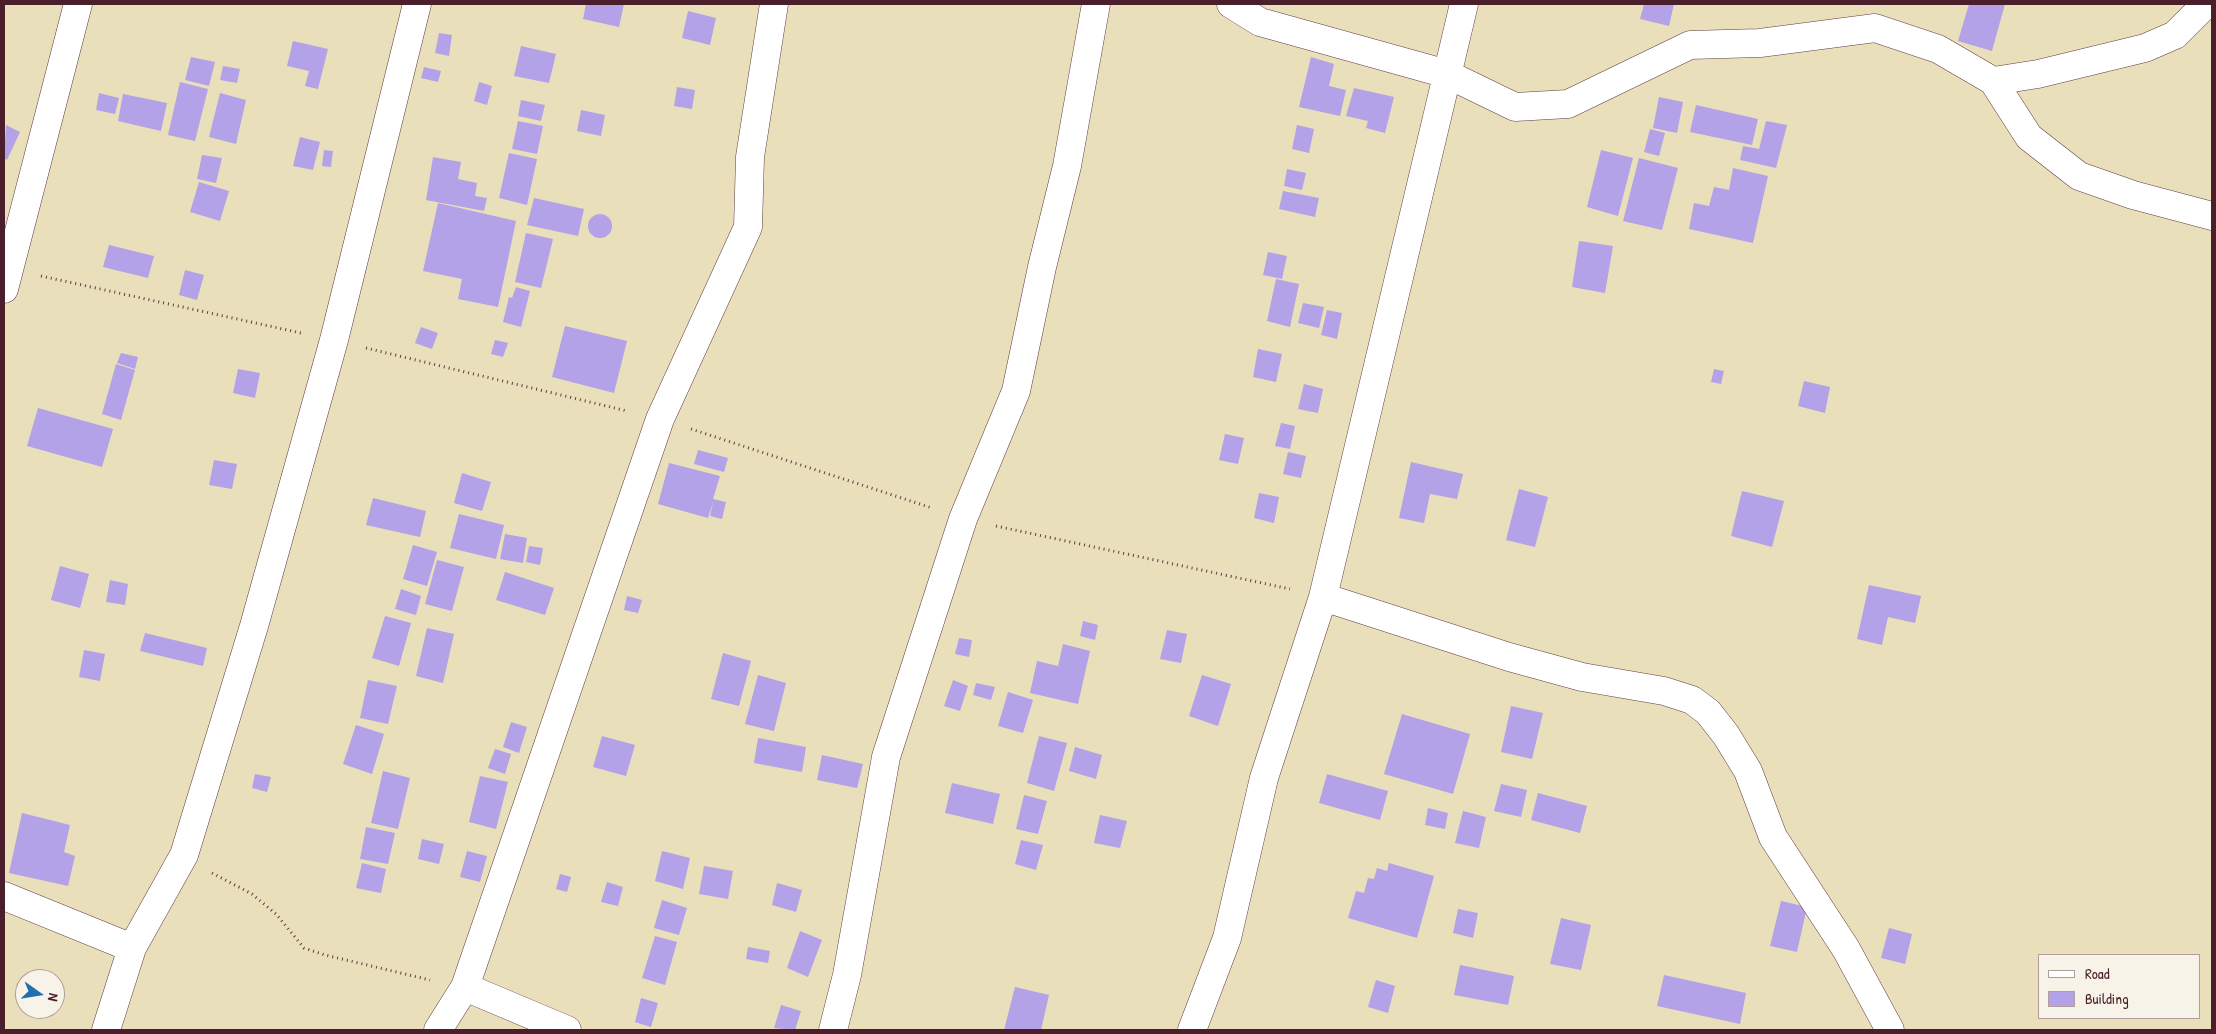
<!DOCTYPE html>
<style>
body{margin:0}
#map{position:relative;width:2216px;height:1034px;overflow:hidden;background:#e9dfbb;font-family:"Patrick Hand",sans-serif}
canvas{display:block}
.frame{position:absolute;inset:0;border:5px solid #4a1f2b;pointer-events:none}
.legend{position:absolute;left:2038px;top:954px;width:162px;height:65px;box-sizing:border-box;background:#f7f3e8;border:1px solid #b29e9c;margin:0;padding:6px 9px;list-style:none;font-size:15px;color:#4a1f2b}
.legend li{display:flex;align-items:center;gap:10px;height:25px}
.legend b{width:25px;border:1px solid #b29e9c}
.north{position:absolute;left:15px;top:969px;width:50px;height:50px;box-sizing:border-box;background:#f7f3e8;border:1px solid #b29e9c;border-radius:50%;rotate:103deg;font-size:14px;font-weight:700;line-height:20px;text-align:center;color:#4a1f2b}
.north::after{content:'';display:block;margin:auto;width:18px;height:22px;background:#1f6fb2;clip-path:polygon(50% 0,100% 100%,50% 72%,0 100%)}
</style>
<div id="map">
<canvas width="2216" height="1034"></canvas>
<div class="frame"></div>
<ul class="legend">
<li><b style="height:6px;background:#fff"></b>Road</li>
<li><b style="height:14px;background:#b3a2e7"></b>Building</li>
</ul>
<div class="north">N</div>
</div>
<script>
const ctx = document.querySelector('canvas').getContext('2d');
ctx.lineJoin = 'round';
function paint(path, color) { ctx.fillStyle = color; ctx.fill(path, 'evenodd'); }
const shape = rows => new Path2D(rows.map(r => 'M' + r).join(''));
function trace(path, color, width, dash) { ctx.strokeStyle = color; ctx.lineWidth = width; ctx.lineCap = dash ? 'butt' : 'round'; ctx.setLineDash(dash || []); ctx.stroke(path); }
paint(shape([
 [586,4,624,4,619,27,583,19],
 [1644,4,1674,4,1669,26,1640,19],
 [1969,4,2005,4,1992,51,1958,41],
 [688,11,716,18,710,45,682,38],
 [439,33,452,35,449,56,435,53],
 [293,41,328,49,318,89,305,86,309,71,287,66],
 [521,46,556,54,549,83,514,76],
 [191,57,215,62,209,86,185,80],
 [1311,57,1334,64,1329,86,1346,90,1340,116,1299,107],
 [223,66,240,69,237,83,220,80],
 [424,67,441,71,438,82,421,78],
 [180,82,208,89,195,141,168,135],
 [479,82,492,86,487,105,474,101],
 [677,87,695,90,692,109,674,106],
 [1354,88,1394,97,1385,133,1366,128,1368,121,1346,116],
 [99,93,119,98,115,114,96,110],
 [220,93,246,100,236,144,209,137],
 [123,94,167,103,161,131,118,121],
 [1659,97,1683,102,1677,133,1653,128],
 [521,100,545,105,541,121,518,116],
 [1696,105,1758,119,1752,145,1690,132],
 [581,110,605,115,601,136,577,131],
 [518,121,543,126,537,154,512,149],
 [1766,121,1787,125,1776,168,1740,160,1743,146,1759,149],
 [6,125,20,132,7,160,4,158],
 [1297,125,1314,129,1309,153,1292,149],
 [1650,129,1665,133,1659,156,1644,152],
 [300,137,320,142,313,170,293,166],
 [324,150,333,151,331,167,322,166],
 [1601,150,1633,158,1618,216,1587,207],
 [509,153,537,159,527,205,499,198],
 [202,155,222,158,216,183,197,179],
 [433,157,461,162,458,179,477,183,475,196,487,198,484,211,426,200],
 [1639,158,1678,168,1662,230,1623,221],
 [1733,168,1768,176,1753,243,1689,229,1694,203,1709,206,1714,187,1729,190],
 [1287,169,1306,173,1302,190,1284,186],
 [199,182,229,191,220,221,190,212],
 [1283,191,1319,198,1315,217,1279,209],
 [534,198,584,209,578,236,527,225],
 [438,203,516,221,498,307,458,299,462,279,423,271],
 '588 226a12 12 0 1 1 24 0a12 12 0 1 1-24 0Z',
 [526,233,553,239,541,288,515,282],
 [1579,241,1613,246,1605,293,1572,287],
 [109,245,154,256,148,278,103,267],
 [1268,252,1287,256,1282,279,1263,275],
 [185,270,204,275,197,300,179,295],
 [1276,279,1299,284,1290,327,1267,321],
 [516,287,530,291,521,327,503,322,509,297,512,298],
 [1303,303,1324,307,1319,328,1298,323],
 [1327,310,1342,313,1337,339,1321,335],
 [565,326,627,341,614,393,552,377],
 [421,327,438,333,432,349,415,343],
 [495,340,508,343,503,357,491,354],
 [1258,349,1282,354,1276,382,1253,377],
 [121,353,138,357,135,369,117,363],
 [116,364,135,370,121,420,102,414],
 [238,369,260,373,255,398,233,393],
 [1714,369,1724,371,1721,384,1711,382],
 [1804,381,1830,387,1825,413,1798,406],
 [1304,384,1323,389,1318,413,1298,409],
 [38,408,113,429,102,467,27,446],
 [1281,423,1295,426,1290,449,1275,446],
 [1225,434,1244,438,1238,464,1219,460],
 [698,450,728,458,724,472,694,464],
 [1288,452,1306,456,1301,478,1283,474],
 [214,460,237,464,232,489,209,485],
 [1411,462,1463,474,1457,499,1430,494,1424,523,1399,518],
 [669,463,720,476,713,499,726,502,722,519,710,516,713,502,708,518,658,504],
 [462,473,491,482,482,511,454,503],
 [1519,489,1548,497,1535,547,1506,540],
 [1742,491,1784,501,1772,547,1731,536],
 [1259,493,1279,497,1274,523,1254,518],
 [373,498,426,511,420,537,366,525],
 [459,514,504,525,496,559,450,548],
 [505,534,527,538,523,563,500,559],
 [413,545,437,552,427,586,403,579],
 [529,546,543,548,540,565,526,562],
 [437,560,464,567,452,611,425,604],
 [60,566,89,574,80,608,51,600],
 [505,572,554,588,545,615,496,600],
 [110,580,128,584,125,605,106,602],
 [1869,585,1921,596,1915,623,1888,617,1882,645,1857,639],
 [401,589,421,596,416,615,395,609],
 [627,596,642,600,638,613,624,610],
 [385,616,411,623,399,666,372,658],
 [1083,621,1098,625,1095,640,1080,636],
 [427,628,454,634,443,683,416,676],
 [1167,630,1187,634,1181,663,1160,659],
 [145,633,207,648,203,666,140,651],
 [959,638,972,640,969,657,955,654],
 [1063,644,1090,651,1078,704,1030,693,1037,661,1058,666],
 [84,650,105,654,100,681,79,677],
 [723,653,751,661,739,706,711,699],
 [758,675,786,683,774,731,745,724],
 [1202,675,1231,684,1218,726,1189,716],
 [368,680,397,686,388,724,360,718],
 [953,680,968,686,960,711,944,706],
 [976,683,995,687,991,700,973,695],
 [1008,692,1033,700,1023,733,998,726],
 [1511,706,1543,713,1532,759,1501,752],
 [1402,714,1470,734,1453,794,1384,774],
 [511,722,527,727,519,753,503,747],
 [356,725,384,734,372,774,343,764],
 [602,736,635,745,626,776,593,767],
 [1039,736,1067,743,1054,791,1027,783],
 [758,738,806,747,802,772,754,763],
 [1075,747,1102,755,1096,779,1069,771],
 [495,749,511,754,505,774,488,768],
 [822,755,863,764,857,788,817,780],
 [383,771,410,778,398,829,371,823],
 [255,774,271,777,267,792,252,788],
 [1327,774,1388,791,1380,820,1319,803],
 [480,776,508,782,496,829,469,822],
 [952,783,1000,794,993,824,945,813],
 [1501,784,1527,790,1521,817,1494,811],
 [1538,793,1587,806,1580,833,1531,820],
 [1024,795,1047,801,1038,834,1016,829],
 [1428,808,1448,813,1445,829,1425,825],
 [1463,811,1486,817,1479,848,1455,843],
 [22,813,70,825,64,852,75,856,68,886,9,873],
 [1100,815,1127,821,1120,848,1094,843],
 [366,827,395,833,388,864,360,859],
 [422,839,444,844,439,864,418,859],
 [1021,840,1043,845,1036,870,1015,864],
 [467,851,487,856,480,882,460,877],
 [662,851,690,858,683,889,655,881],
 [362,863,386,869,381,893,356,888],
 [1389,863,1434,876,1417,938,1348,918,1356,891,1364,893,1368,878,1374,879,1377,868,1387,871],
 [704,866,733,871,728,899,699,894],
 [560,874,571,877,567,892,556,889],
 [607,882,623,887,618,906,601,902],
 [777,883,802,890,796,912,772,905],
 [662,900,687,908,679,935,654,928],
 [1781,901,1807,907,1797,952,1770,946],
 [1458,909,1478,913,1473,938,1453,933],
 [1561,918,1591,925,1581,970,1550,964],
 [1889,928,1912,934,1905,964,1881,958],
 [800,931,822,940,808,977,787,968],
 [655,936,677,942,665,985,642,978],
 [748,947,770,951,768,963,746,959],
 [1460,965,1514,976,1508,1005,1454,995],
 [1664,975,1746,993,1740,1024,1657,1006],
 [1376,980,1395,986,1388,1013,1368,1007],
 [1015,987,1049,995,1041,1030,1004,1030],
 [641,998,658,1003,651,1027,635,1022],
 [781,1005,801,1011,795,1030,774,1028]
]), '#b3a2e7');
const minor = shape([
 [1231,4,1260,22,1447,74,1515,107,1568,104,1690,45,1760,43,1875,28,1938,49,1993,81,2029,137,2079,176,2133,195,2212,216],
 [1993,81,2038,74,2145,48,2175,35,2206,4],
 [4,289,78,4],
 [1323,597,1509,657,1582,677,1664,691,1692,700,1708,712,1726,735,1748,771,1773,837,1846,949,1890,1030],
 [4,896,132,948],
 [465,987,567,1030],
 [106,1030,132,948,184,855,254,626,334,340,417,4],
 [438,1030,465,987,660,419,748,227,750,157,774,4],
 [833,1030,847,975,886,757,963,519,1016,391,1042,267,1067,166,1096,4],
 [1192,1030,1227,938,1264,778,1323,597,1464,4]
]);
trace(minor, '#623c41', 29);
trace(shape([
 [41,276,301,333],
 [366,348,627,411],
 [691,429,932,508],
 [996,526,1290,589],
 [212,873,252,894,276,914,304,948,325,955,430,980]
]), '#623c41', 3, [1, 4]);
trace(minor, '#fff', 28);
</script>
